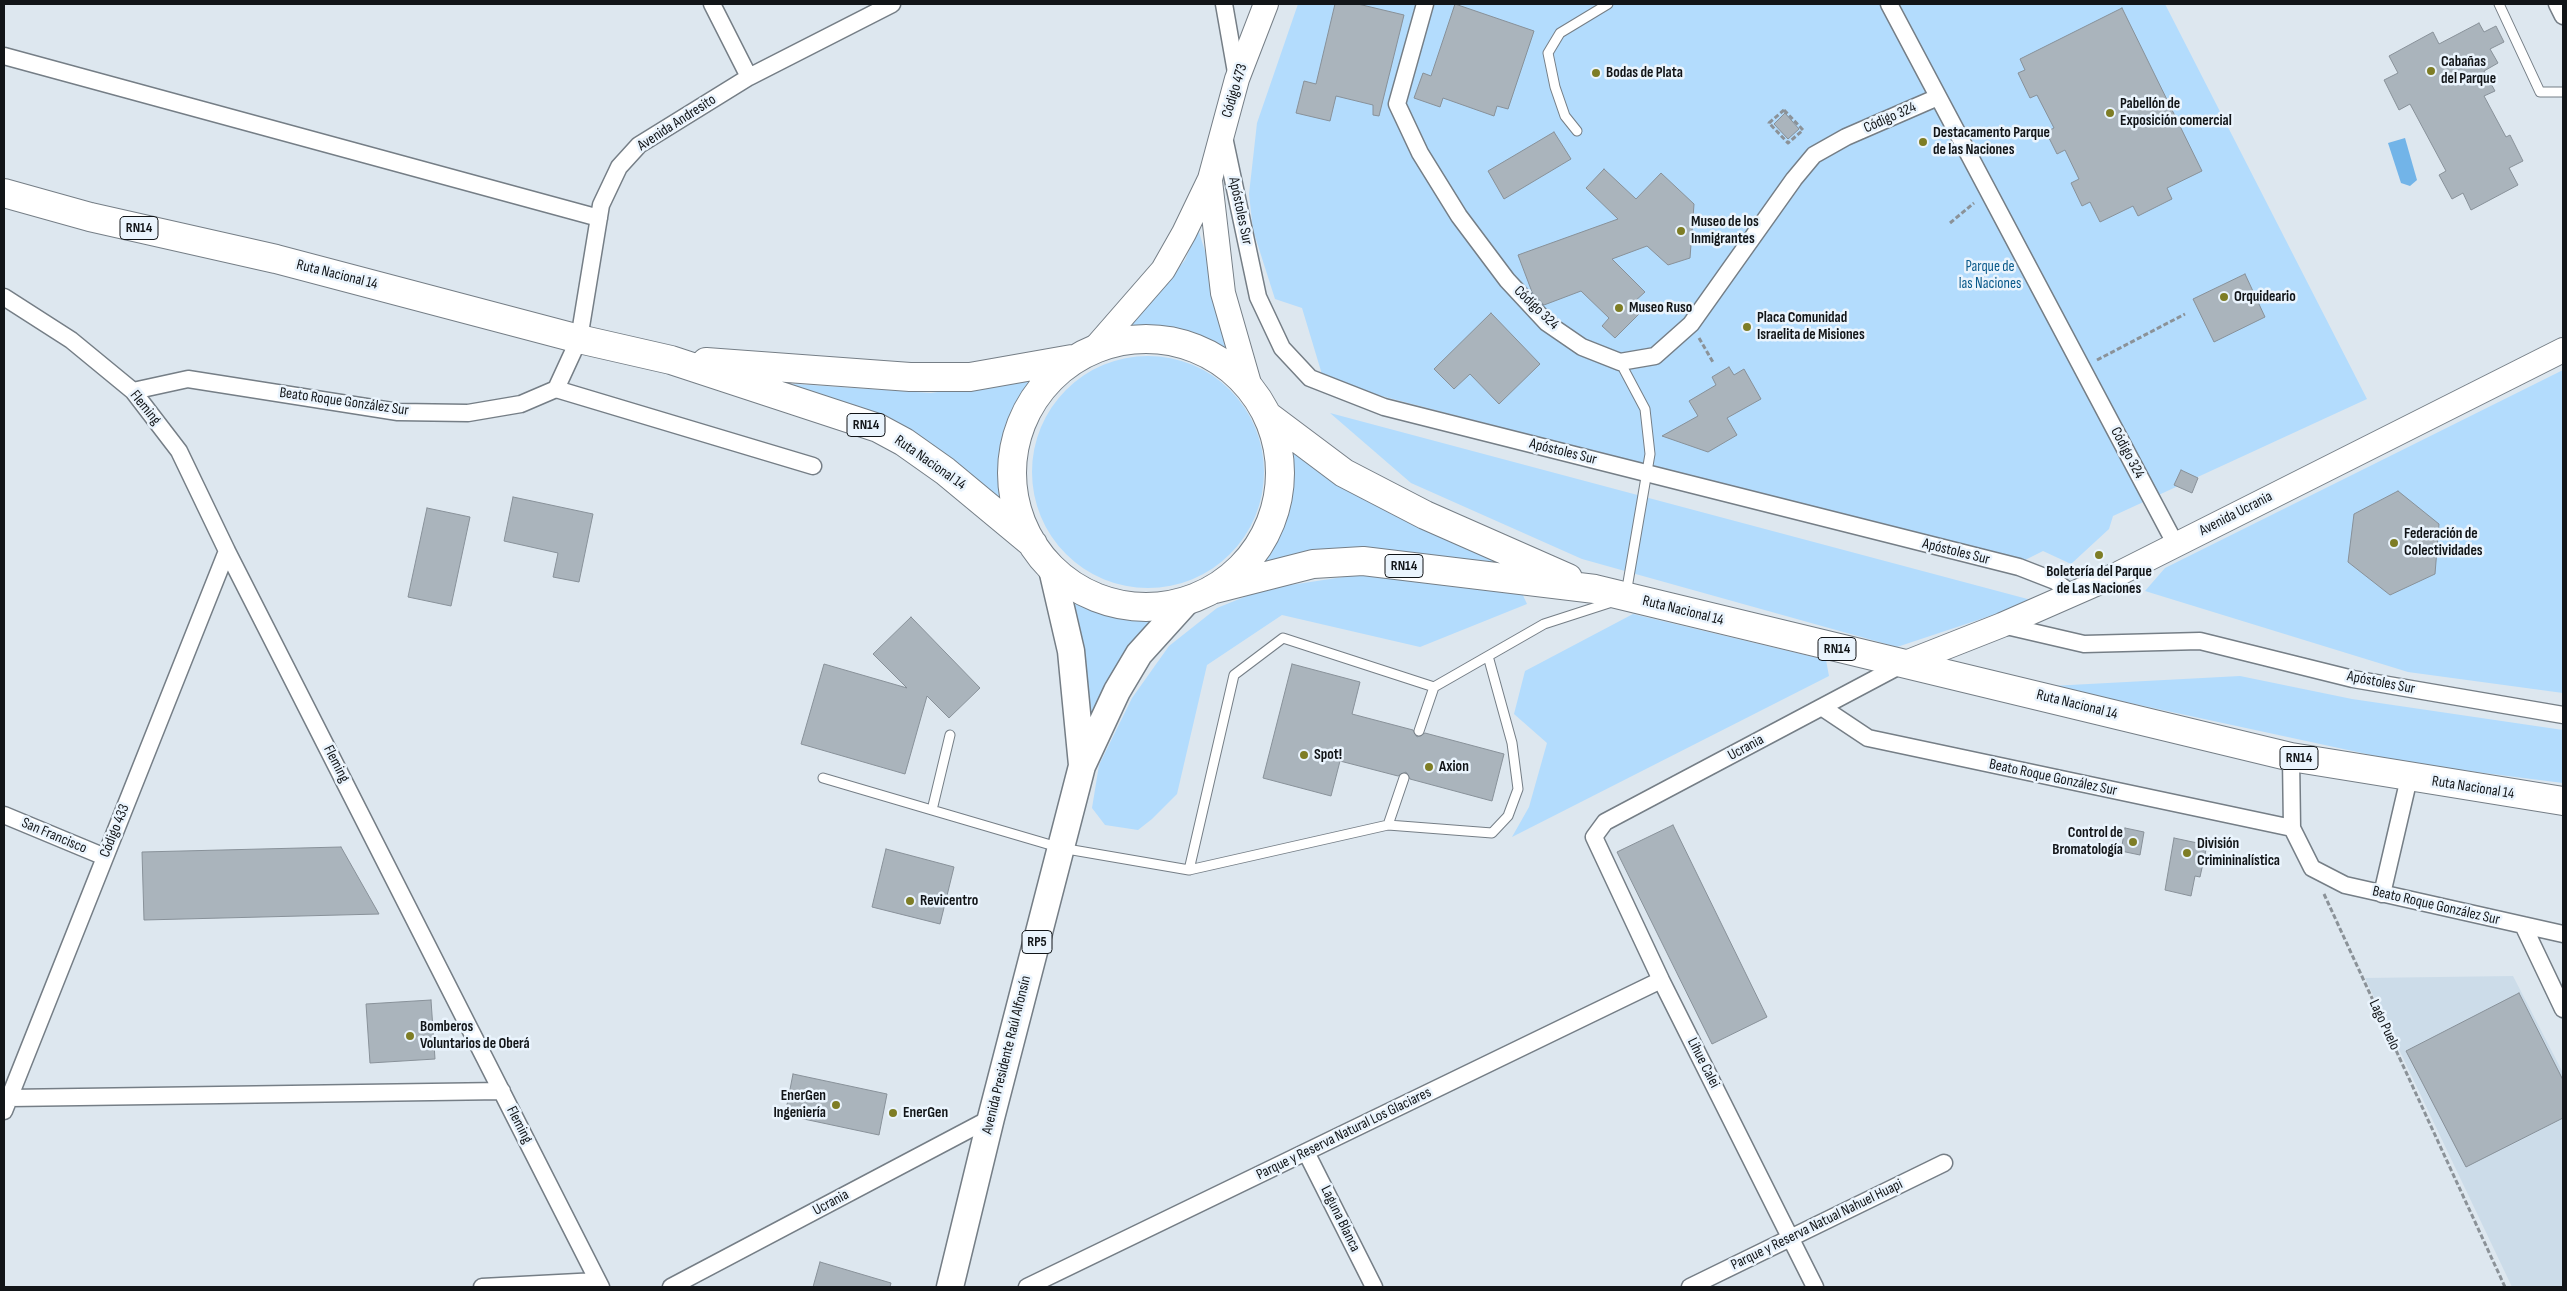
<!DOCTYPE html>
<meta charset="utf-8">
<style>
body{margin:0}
#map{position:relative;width:2567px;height:1291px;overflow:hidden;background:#dde7ef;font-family:"Sofia Sans Condensed",sans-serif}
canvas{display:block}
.frame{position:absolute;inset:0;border:5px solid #121518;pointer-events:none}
</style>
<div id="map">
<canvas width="2567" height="1291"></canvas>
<div class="frame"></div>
</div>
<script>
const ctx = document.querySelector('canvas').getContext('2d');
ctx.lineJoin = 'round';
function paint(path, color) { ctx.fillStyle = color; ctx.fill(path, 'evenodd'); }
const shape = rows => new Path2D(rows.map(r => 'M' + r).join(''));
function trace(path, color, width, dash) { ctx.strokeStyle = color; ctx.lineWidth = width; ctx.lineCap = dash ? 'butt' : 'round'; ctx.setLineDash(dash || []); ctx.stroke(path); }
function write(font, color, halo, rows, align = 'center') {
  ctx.font = font + ' "Sofia Sans Condensed",sans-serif'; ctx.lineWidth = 5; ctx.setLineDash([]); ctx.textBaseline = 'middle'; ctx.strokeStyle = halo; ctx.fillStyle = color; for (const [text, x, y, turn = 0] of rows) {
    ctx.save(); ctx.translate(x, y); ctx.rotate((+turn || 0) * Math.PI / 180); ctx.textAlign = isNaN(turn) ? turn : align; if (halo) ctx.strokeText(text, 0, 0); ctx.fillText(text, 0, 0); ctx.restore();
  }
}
paint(shape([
 [2513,976,2563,1073,2563,1287,2512,1287,2365,978]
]), '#ccdce9');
paint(shape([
 [1298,4,2165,4,2367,399,2113,516,2109,529,2071,564,2043,551,2019,563,1324,381,1302,308,1275,299,1253,230,1249,194,1257,123],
 [1198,229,1211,270,1233,353,1182,329,1127,331,1185,260],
 '1032 472a116 116 0 1 1 232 0a116 116 0 1 1-232 0Z',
 [2563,370,2563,693,2408,672,2145,591,2165,568],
 [1042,376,1012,421,1004,462,1010,512,910,429,779,383,931,393],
 [1330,413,2035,601,1897,647,1582,559,1411,483],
 [1289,438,1379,507,1516,567,1256,567,1285,514],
 [1363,574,1521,591,1527,604,1420,647,1282,615,1207,665,1177,794,1152,819,1138,830,1105,825,1092,808,1099,765,1132,698,1169,646,1217,608,1264,589],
 [1069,590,1117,618,1167,614,1089,729],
 [1633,614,1826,660,1829,676,1512,837,1529,807,1547,743,1514,714,1525,671],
 [2240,676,2352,699,2563,730,2563,783,2413,764,2051,686]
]), '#b3dcfd');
paint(shape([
 [2405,138,2417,180,2410,186,2401,183,2388,143]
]), '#72b4e8');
const building = shape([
 [1335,4,1358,4,1404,15,1379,116,1373,115,1373,105,1336,96,1330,121,1296,113,1304,81,1316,84,1335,4],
 [1455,4,1534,31,1508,109,1497,106,1494,116,1443,98,1440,107,1414,98,1423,73,1431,76,1455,4],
 [2122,8,2202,171,2167,188,2172,199,2138,216,2133,206,2100,222,2090,202,2082,206,2071,183,2079,179,2065,150,2057,154,2046,132,2054,128,2037,95,2030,98,2018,73,2025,70,2020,59,2122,8],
 [2479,23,2484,32,2496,26,2504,42,2490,49,2498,63,2484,71,2495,91,2484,96,2506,137,2510,135,2523,161,2509,168,2518,185,2471,210,2463,193,2452,199,2439,175,2446,171,2410,104,2399,110,2384,80,2398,73,2389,56,2433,32,2439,44,2479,23],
 [1785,113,1799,129,1788,139,1774,124,1785,113],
 [1554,132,1571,159,1504,199,1488,171,1554,132],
 [1604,169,1636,199,1661,173,1694,204,1690,258,1668,265,1647,246,1612,259,1645,292,1634,302,1643,310,1615,338,1602,326,1609,318,1581,291,1544,305,1532,292,1518,255,1618,219,1586,188,1604,169],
 [2245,274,2265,317,2214,342,2193,299,2245,274],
 [1491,313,1540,364,1499,404,1470,374,1454,389,1434,369,1491,313],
 [1729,367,1734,375,1744,369,1761,399,1727,418,1737,435,1708,452,1662,436,1698,416,1689,401,1716,385,1712,377,1729,367],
 [2181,470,2198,478,2192,493,2174,485,2181,470],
 [2398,491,2439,524,2435,574,2390,595,2348,562,2354,514,2398,491],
 [513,497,593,514,579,582,553,577,558,553,504,541,513,497],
 [427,508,470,517,451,606,408,597,427,508],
 [911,617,980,688,949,718,927,696,905,774,801,744,824,664,907,688,873,654,911,617],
 [1292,664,1360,682,1352,714,1413,730,1417,737,1425,733,1504,754,1492,801,1410,779,1406,772,1398,776,1340,761,1331,796,1263,778,1292,664],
 [1673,825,1767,1017,1712,1044,1617,852,1673,825],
 [2125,828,2144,832,2140,855,2121,851,2125,828],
 [2174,838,2207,845,2200,877,2195,876,2191,896,2165,890,2174,838],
 [341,847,379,914,144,920,142,852,341,847],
 [886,849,954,867,940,924,872,907,886,849],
 [2519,993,2563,1080,2563,1118,2466,1167,2406,1051,2519,993],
 [431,1000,435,1059,370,1063,366,1004,431,1000],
 [793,1074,887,1094,879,1135,785,1115,793,1074],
 [820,1262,891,1283,890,1287,813,1287,820,1262]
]);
paint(building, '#aab4bc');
trace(building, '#889199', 1);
const lane = shape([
 [2499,4,2540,92,2563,92],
 [1577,131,1565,116,1555,87,1548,53,1560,33,1608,4],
 [1620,362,1645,409,1650,454,1626,594],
 [1419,731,1434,687,1544,624,1612,602],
 [823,778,1061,848,1189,870,1388,825,1404,778],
 [932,810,950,735],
 [1388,825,1492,833,1508,816,1518,789,1512,743,1488,656],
 [1189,870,1234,675,1283,638,1434,687]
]);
const street = shape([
 [712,4,749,77],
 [1224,4,1237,78],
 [1425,4,1397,104,1420,153,1459,216,1507,280,1547,323,1582,347,1620,362,1655,356,1691,324,1794,179,1814,155,1846,137,1938,97],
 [1889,4,2176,545],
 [2557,4,2563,16],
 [4,56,599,218],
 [1224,137,1258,297,1282,348,1310,378,1384,407,2019,567,2055,581,2072,594],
 [4,297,71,340,133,391,179,451,227,551,601,1287],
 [556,389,579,339,601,205,619,167,639,145,749,77,892,4],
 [133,391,188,379,398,412,468,413,521,404,556,389,813,466],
 [2002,625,2084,644,2200,641,2353,679,2563,715],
 [1823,708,1868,738,2292,828],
 [2291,757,2292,828,2312,868,2345,885,2563,934],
 [4,815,105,857],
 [2382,894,2409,778],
 [2523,925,2563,1009],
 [9,1098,502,1091],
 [4,1111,227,551],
 [1306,1152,1374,1287],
 [482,1287,597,1281],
 [671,1287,991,1118],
 [1027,1287,1661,980],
 [1690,1287,1944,1163],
 [1815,1287,1661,980,1594,837,1605,822,1903,664]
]);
const secondary = shape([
 [1210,181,1223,293,1250,387],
 [1095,348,1163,270,1184,233,1210,179,1237,79,1266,4],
 [1903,664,2002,625,2116,575,2563,350]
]);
const primary = shape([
 [1052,569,1071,651,1082,765],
 [950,1287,991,1118,1082,766,1117,691,1139,654,1187,601]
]);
const highway = shape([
 [4,193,90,217,276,259,579,339,671,360,878,428,904,442,945,471,1033,544],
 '1012 473a134 134 0 1 1 268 0a134 134 0 1 1-268 0Z',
 [706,362,910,377,970,377,1072,359],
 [1268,416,1344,473,1425,515,1568,578],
 [1215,589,1313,564,1363,561,1595,589,2291,757,2563,801]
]);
trace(lane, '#757e86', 11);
trace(street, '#757e86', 19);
trace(secondary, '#757e86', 26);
trace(primary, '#757e86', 29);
trace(highway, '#757e86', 30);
trace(shape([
 [1784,110,1803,130,1788,143,1769,123,1784,110],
 [1950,223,1974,203],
 [1699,338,1714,364],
 [2097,360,2185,314],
 [2324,894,2505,1287]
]), '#8b9298', 3, [5, 2.5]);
trace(lane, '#fff', 9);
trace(street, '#fff', 16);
trace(secondary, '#fff', 24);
trace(primary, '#fff', 26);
trace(highway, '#fff', 28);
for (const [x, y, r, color] of [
 [2431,71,5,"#7e7d25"],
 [1596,73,5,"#7e7d25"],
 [2110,113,5,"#7e7d25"],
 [1923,142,5,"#7e7d25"],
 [1681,231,5,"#7e7d25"],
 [2224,297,5,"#7e7d25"],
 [1619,308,5,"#7e7d25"],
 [1747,327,5,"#7e7d25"],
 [2394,543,5,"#7e7d25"],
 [2099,555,5,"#7e7d25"],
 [1304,755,5,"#7e7d25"],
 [1429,767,5,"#7e7d25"],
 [2133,842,5,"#7e7d25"],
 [2187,853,5,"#7e7d25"],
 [910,901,5,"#7e7d25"],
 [410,1036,5,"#7e7d25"],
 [836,1105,5,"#7e7d25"],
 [893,1113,5,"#7e7d25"]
]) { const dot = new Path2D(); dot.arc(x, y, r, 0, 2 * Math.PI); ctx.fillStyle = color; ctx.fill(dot); trace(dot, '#eaf4fd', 2); }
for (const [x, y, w] of [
 [139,228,38],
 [866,425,38],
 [1404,566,38],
 [1837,649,38],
 [2299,758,38],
 [1037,942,30]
]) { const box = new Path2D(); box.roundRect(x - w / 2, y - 11.5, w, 23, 4); ctx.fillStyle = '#eaf4fd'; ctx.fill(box); trace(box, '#121518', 1); }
write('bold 14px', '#121518', null, [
 ["RN14",139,228],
 ["RN14",866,425],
 ["RN14",1404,566],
 ["RN14",1837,649],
 ["RN14",2299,758],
 ["RP5",1037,942]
]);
write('bold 15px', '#121518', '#eaf4fd', [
 ["Cabañas",2441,62],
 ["del Parque",2441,79],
 ["Bodas de Plata",1606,73],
 ["Pabellón de",2120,104],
 ["Exposición comercial",2120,121],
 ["Destacamento Parque",1933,133],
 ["de las Naciones",1933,150],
 ["Museo de los",1691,222],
 ["Inmigrantes",1691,239],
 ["Orquideario",2234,297],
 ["Museo Ruso",1629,308],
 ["Placa Comunidad",1757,318],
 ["Israelita de Misiones",1757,335],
 ["Federación de",2404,534],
 ["Colectividades",2404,551],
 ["Boletería del Parque",2099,572,"center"],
 ["de Las Naciones",2099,589,"center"],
 ["Spot!",1314,755],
 ["Axion",1439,767],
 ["Control de",2123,833,"right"],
 ["Bromatología",2123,850,"right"],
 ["División",2197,844],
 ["Crimininalística",2197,861],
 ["Revicentro",920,901],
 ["Bomberos",420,1027],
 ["Voluntarios de Oberá",420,1044],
 ["EnerGen",826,1096,"right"],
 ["Ingeniería",826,1113,"right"],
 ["EnerGen",903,1113]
], 'left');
write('15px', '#121518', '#eaf4fd', [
 ["Código 473",1235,91,-73],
 ["Código 324",1890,118,-24],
 ["Avenida Andresito",677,123,-33],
 ["Apóstoles Sur",1240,211,78],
 ["Ruta Nacional 14",337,275,14],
 ["Código 324",1536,308,44],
 ["Beato Roque González Sur",344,402,8],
 ["Fleming",145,408,51],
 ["Apóstoles Sur",1563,452,14],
 ["Código 324",2127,453,62],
 ["Ruta Nacional 14",930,463,35],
 ["Avenida Ucrania",2236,514,-27],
 ["Apóstoles Sur",1956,552,14],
 ["Ruta Nacional 14",1683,611,14],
 ["Apóstoles Sur",2381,683,11],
 ["Ruta Nacional 14",2077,705,14],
 ["Ucrania",1746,748,-28],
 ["Fleming",336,764,63],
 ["Beato Roque González Sur",2053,778,12],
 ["Ruta Nacional 14",2473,788,9],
 ["Código 433",115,831,-68],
 ["San Francisco",54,836,23],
 ["Beato Roque González Sur",2436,906,13],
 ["Lago Puelo",2384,1025,65],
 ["Avenida Presidente Raúl Alfonsín",1007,1055,-76],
 ["Lihue Calei",1703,1063,63],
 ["Fleming",519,1125,63],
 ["Parque y Reserva Natural Los Glaciares",1344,1134,-26],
 ["Ucrania",831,1203,-28],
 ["Laguna Blanca",1340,1219,64],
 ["Parque y Reserva Natual Nahuel Huapi",1817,1225,-26]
]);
write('15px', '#09598a', '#eaf4fd', [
 ["Parque de",1990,267],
 ["las Naciones",1990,284]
]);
</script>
